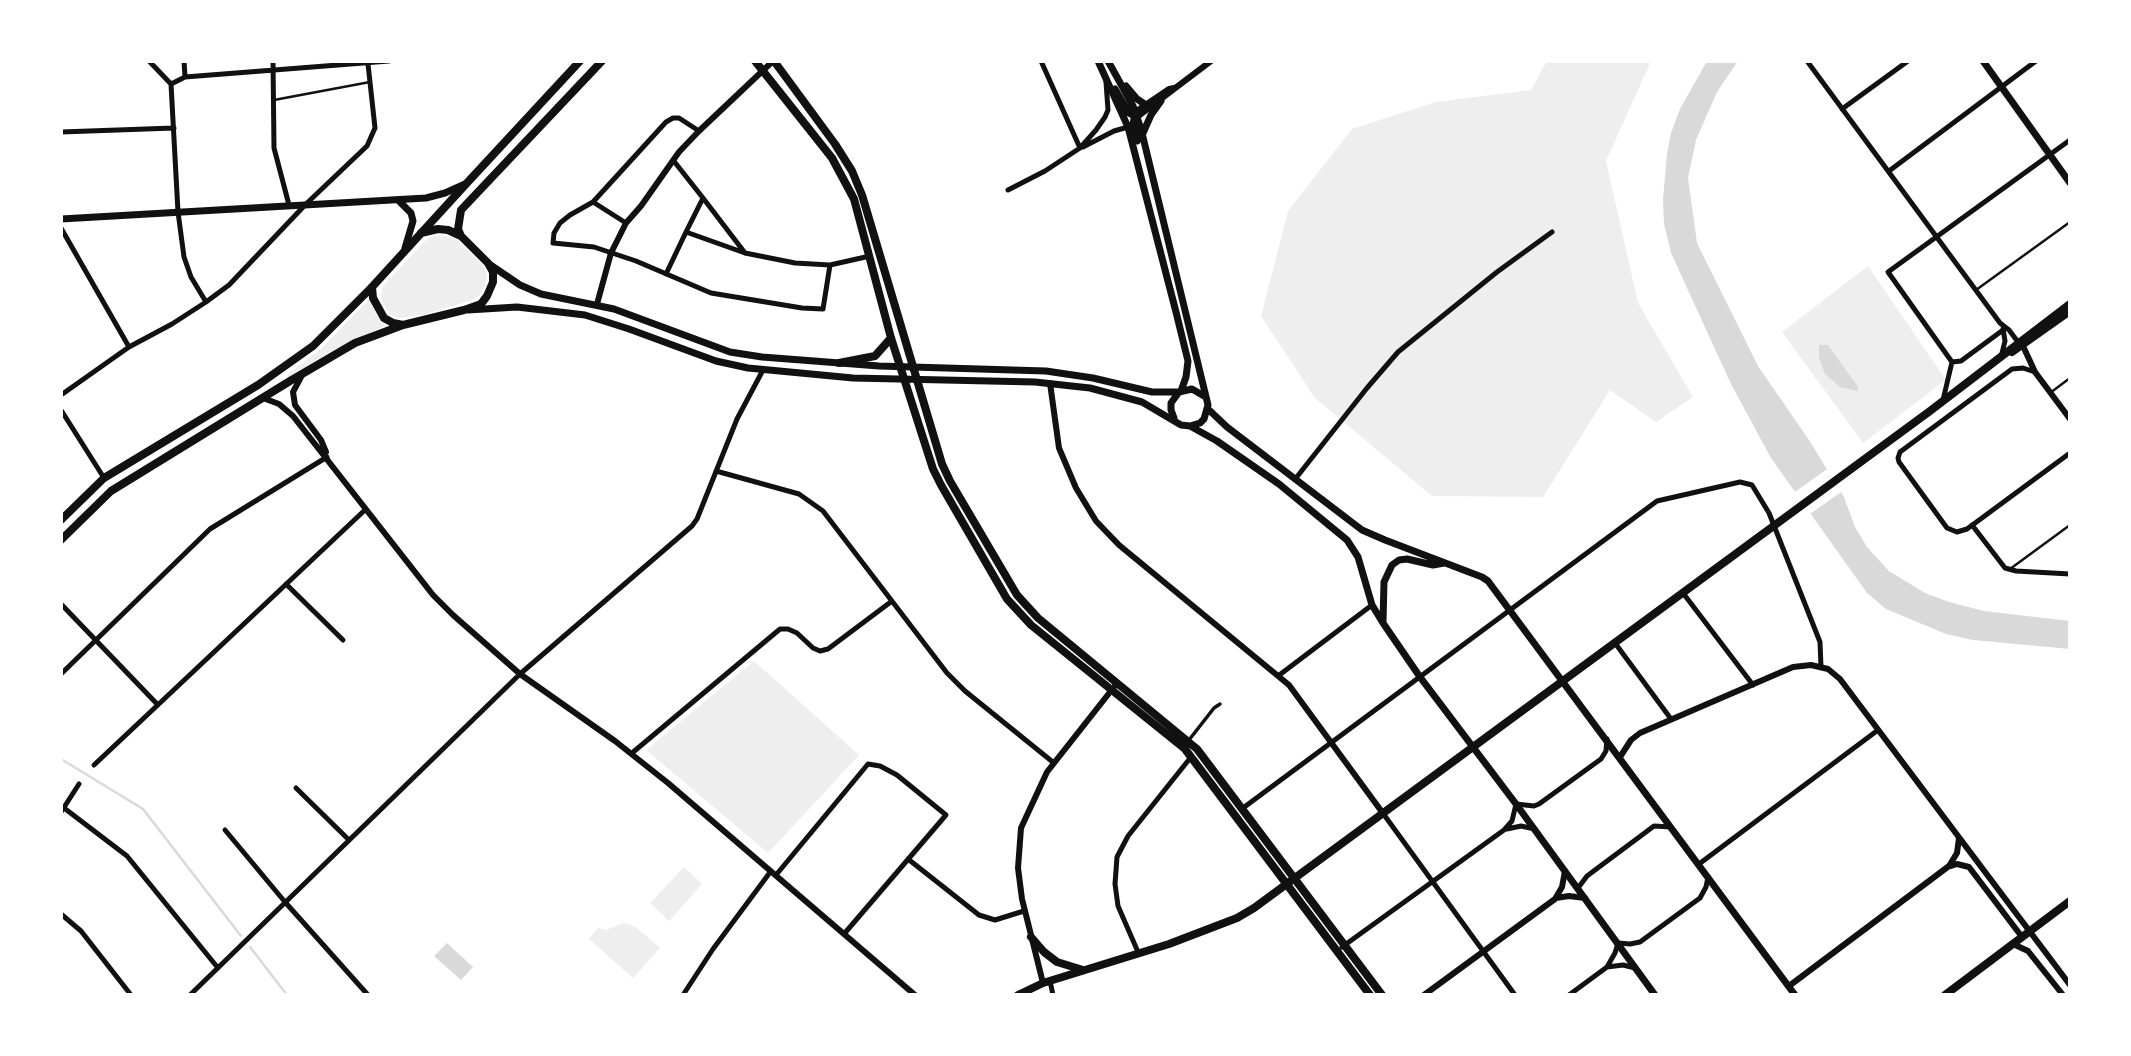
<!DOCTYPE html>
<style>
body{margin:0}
#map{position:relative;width:2131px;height:1056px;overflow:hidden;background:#fff;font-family:"Roboto Condensed",sans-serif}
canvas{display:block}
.frame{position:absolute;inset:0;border:63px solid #fff;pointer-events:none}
</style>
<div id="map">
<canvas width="2131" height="1056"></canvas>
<div class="frame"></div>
</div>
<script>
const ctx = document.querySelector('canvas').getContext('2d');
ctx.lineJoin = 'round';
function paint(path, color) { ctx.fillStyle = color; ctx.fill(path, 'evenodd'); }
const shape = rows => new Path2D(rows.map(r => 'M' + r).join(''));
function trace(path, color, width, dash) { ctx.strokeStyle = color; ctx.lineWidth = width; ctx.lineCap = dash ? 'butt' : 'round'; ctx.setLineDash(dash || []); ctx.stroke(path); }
paint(shape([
 [1547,61,1651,61,1606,161,1638,303,1693,397,1656,422,1610,390,1543,497,1432,496,1315,398,1261,316,1288,211,1352,129,1436,102,1531,90],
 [440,235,454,238,484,266,487,275,485,285,481,294,472,300,422,315,399,318,391,315,382,302,381,295,383,286,428,238],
 [1868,266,1946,380,1863,443,1782,332],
 [370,298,375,313,386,325,328,353,288,377,287,375,321,349],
 [754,661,859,755,768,853,646,750],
 [684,867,702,884,669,921,650,903],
 [624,923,636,927,660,948,633,978,589,939,598,928,606,930]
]), '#eee');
paint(shape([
 [1707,61,1738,61,1717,92,1696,140,1688,178,1697,243,1758,366,1809,440,1844,497,1855,527,1867,547,1889,571,1925,593,1949,602,1984,611,2070,621,2070,649,1973,640,1946,634,1886,609,1867,593,1771,458,1731,384,1671,253,1664,224,1663,199,1667,154,1671,133,1680,109],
 [1819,345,1828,345,1858,387,1857,391,1840,387,1825,374,1819,358],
 [447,943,473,967,461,980,434,956]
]), '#d9d9d9');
paint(shape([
 [1830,467,1844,490,1807,516,1792,494]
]), '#fff');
trace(shape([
 [61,759,143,809,241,936],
 [250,947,287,995]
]), '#d9d9d9', 2.5);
trace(shape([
 [274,100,370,82],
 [1976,290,2070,222],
 [2050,393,2070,378],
 [2010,569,2070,525]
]), '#111', 2.5);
trace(shape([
 [1189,740,1214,708,1220,704]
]), '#111', 3.5);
trace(shape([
 [149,61,171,84],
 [184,61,185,77],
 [273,61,274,148,289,205],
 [1041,61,1080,148],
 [1807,61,2000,323,2009,330,2018,342],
 [171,84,178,212,184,257,191,277,206,302],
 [171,84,185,77,389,61],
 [1842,109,1908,61],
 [699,131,679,118,673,118,666,122,593,202,570,215,560,223,554,233,553,243,594,247,636,261,711,293,802,308,823,309,830,265],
 [61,132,174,128],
 [1083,147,1114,131,1128,127],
 [673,160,703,198,686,232,745,253,795,263,830,265,870,256],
 [1889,171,2036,61],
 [1008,190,1045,171,1080,148,1096,130,1105,117,1108,110,1106,82],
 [703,198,745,253],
 [593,202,626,223],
 [61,228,129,347],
 [666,274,686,232],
 [2001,357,2005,341,2003,329],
 [1952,362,1961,361,2003,330],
 [2035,372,2023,368,2012,369,1900,452,1898,458,1899,462,1947,528,1957,532,1967,529,2070,453],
 [61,395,129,347,172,324,206,302,229,285,306,204,367,146,375,128,368,64],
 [1943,400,1952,362,1888,272,2070,140],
 [61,410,104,478],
 [716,471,799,494,823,511,947,673,965,691,1054,763],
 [1296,478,1367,388,1398,352,1497,272,1552,232],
 [1972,525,2005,568,2016,571,2070,574],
 [286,584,343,640],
 [1683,593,1753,685],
 [61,604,158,705],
 [1615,643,1671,719],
 [61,674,210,529,327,457],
 [1278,676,1372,605],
 [632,753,780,629,788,629,797,633,813,648,820,651,828,649,892,601],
 [94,765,366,509],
 [296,788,349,840],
 [64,808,127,856,218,968],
 [1243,808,1657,501,1740,482,1752,485,1769,513,1820,642,1821,667],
 [61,812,79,784],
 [1382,812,1515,995],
 [1507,829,1521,826,1535,829],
 [225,830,285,902,368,995],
 [908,859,979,915,995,920,1024,911],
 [1699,864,1878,730],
 [776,875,868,764,880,766,897,775,946,815,844,934],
 [1578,888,1587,876,1654,826,1671,827],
 [61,914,81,931,131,995],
 [1342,947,1504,830,1512,821,1516,804,1534,806,1539,804,1601,759,1606,751,1607,739],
 [1138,952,1118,906,1115,884,1117,857,1128,836,1191,757],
 [1607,967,1623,965,1635,968],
 [1050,981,1053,995],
 [190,995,520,674,692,526,697,519,737,419,763,370],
 [683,995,713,949,771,871],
 [1569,995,1607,967,1615,953,1618,943,1630,944,1640,942,1700,898,1706,887,1708,877]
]), '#111', 5);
trace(shape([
 [1135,112,1169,89,1174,88],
 [1137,117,1211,61],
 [597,304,611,253,626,223,641,206,679,152,699,131,773,61],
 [2023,346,2035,372,2070,419],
 [301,377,293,392,295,405,321,440,326,452],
 [1050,383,1059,448,1076,488,1096,521,1119,545,1289,685,1382,812],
 [263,398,279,404,293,416,433,595,453,615,520,674,615,741,668,783,915,995],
 [1620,757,1631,740,1640,733,1793,667,1811,665,1828,669,1840,679,2070,985],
 [1951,866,1957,864,1969,867,2022,937],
 [1556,898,1569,896,1585,898],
 [2013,944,2028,951,2063,995],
 [1043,983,1022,899,1018,868,1021,828,1047,772,1114,687],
 [1789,986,1949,866,1957,853,1959,838],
 [1424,995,1555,899,1562,887,1565,871]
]), '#111', 6);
trace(shape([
 [1098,61,1128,127,1176,312,1188,361,1186,377,1181,391],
 [1108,61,1133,106,1141,129,1208,405,1204,419,1200,423,1190,426],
 [1983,61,2070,183],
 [1126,86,1137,99,1146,105],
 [1115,89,1129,113,1137,117],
 [1135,112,1133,125,1137,141],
 [1143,133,1151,115,1161,101],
 [398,200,411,213,413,221,405,248],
 [61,219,426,198,445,193,465,184],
 [489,264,520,285,541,294,614,309,730,352,762,357,879,366,1046,371,1093,378,1152,392,1179,392],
 [468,310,517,307,585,315,629,329,716,361,748,368,853,378,1035,382,1090,388,1142,402,1181,425,1190,426,1217,441,1279,484,1347,540,1358,557,1372,605,1383,623,1420,677,1516,804,1655,995],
 [1208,409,1227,427,1362,530,1385,540,1482,577,1488,581,1795,995],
 [1174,418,1171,410,1171,403,1179,392,1192,389,1204,396],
 [1383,622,1384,582,1392,565,1399,560,1407,559,1433,565,1444,563]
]), '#111', 7);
trace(shape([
 [755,61,832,158,854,199,891,338,933,469,941,485,1007,599,1031,625,1185,749,1370,995],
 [774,61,835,144,852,171,862,195,942,464,950,481,1017,595,1038,618,1197,749,1382,995],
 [461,236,458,229,461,210,602,61],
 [372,287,373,298,384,318,393,323,403,325,464,310,481,304,487,296,493,282,493,272,488,263,461,236,448,230,438,229,421,233],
 [839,363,875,356,891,338],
 [61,520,104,478,258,385,313,346,372,287,466,184,580,61],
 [61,540,111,491,290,381,355,343,403,325]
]), '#111', 8);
trace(shape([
 [2012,352,2070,311],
 [1031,937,1044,952,1057,962,1083,970],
 [1018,995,1043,983,1169,944,1237,918,1254,908,1930,411,2070,304],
 [1945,995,2070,901]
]), '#111', 8);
</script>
